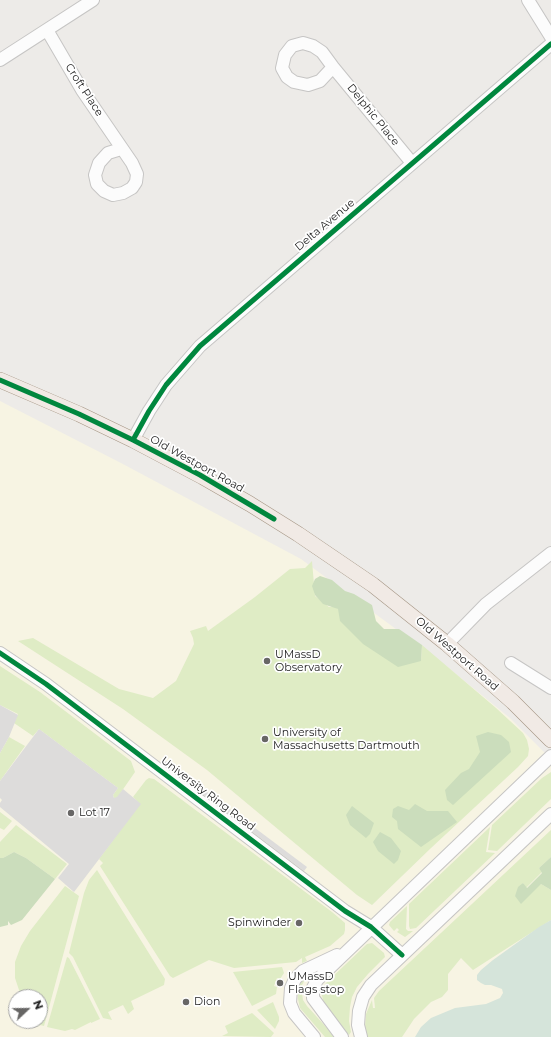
<!DOCTYPE html>
<style>
body{margin:0}
#map{position:relative;width:551px;height:1037px;overflow:hidden;background:#edebe8;font-family:Montserrat,sans-serif}
canvas{display:block}
.north{position:absolute;left:8px;top:989px;width:40px;height:40px;box-sizing:border-box;background:#fff;border:1px solid #a5a5a5;border-radius:50%;rotate:68deg;font-size:11px;font-weight:700;line-height:16px;text-align:center;color:#1f1f1f}
.north::after{content:'';display:block;margin:auto;width:14px;height:18px;background:#676665;clip-path:polygon(50% 0,100% 100%,50% 72%,0 100%)}
</style>
<div id="map">
<canvas width="551" height="1037"></canvas>
<div class="north">N</div>
</div>
<script>
const ctx = document.querySelector('canvas').getContext('2d');
ctx.lineJoin = 'round';
function paint(path, color) { ctx.fillStyle = color; ctx.fill(path, 'evenodd'); }
const shape = rows => new Path2D(rows.map(r => 'M' + r).join(''));
function trace(path, color, width, dash) { ctx.strokeStyle = color; ctx.lineWidth = width; ctx.lineCap = dash ? 'butt' : 'round'; ctx.setLineDash(dash || []); ctx.stroke(path); }
function write(font, color, halo, rows, align = 'center') {
  ctx.font = font + ' Montserrat,sans-serif'; ctx.lineWidth = 3.5; ctx.setLineDash([]); ctx.textBaseline = 'middle'; ctx.strokeStyle = halo; ctx.fillStyle = color; for (const [text, x, y, turn = 0] of rows) {
    ctx.save(); ctx.translate(x, y); ctx.rotate((+turn || 0) * Math.PI / 180); ctx.textAlign = isNaN(turn) ? turn : align; if (halo) ctx.strokeText(text, 0, 0); ctx.fillText(text, 0, 0); ctx.restore();
  }
}
paint(shape([
 [0,401,121,463,301,559,446,666,510,718,551,759,551,1037,0,1037],
 [16,997,40,997,40,1021,16,1021]
]), '#f7f4e3');
paint(shape([
 [312,561,315,596,329,607,335,607,421,661,422,645,496,708,523,733,527,740,529,749,528,756,518,767,431,848,372,905,357,895,207,770,123,709,18,641,33,638,119,689,153,698,176,681,194,644,193,638,190,631,206,626,208,631,255,597,290,569,305,568],
 [0,666,40,692,131,761,135,772,117,798,114,798,113,795,118,788,39,729,33,736,14,723,18,714,0,705],
 [9,737,25,746,0,781,0,753],
 [551,772,551,799,497,851,488,850,492,825,542,778],
 [149,778,154,779,332,912,345,923,345,930,344,934,330,946,305,957,307,961,302,963,302,958,296,962,234,968,209,960,173,978,170,976,100,866,103,863,99,859,140,804,133,797,146,780],
 [0,812,12,821,4,830,0,828],
 [16,825,67,864,55,879,26,858,14,852,3,858,0,858,0,842],
 [490,827,486,852,495,853,416,928,410,929,409,926,409,904],
 [551,830,551,857,539,868,542,872,526,888,523,883,515,896,541,884,551,890,551,920,473,970,461,958,448,974,448,990,442,997,431,1002,414,1019,402,1037,367,1037,365,1027,366,1014,372,1000,373,1008,375,1008,374,998,379,991],
 [97,870,165,979,164,985,131,1001,134,1009,128,1014,123,1005,108,1012,112,1020,103,1018,73,957,69,953,84,893,89,880],
 [65,886,79,896,44,1026,40,1025,37,1027,34,1021,40,1021,40,997,22,997,24,990,21,996,15,978,15,962,21,946,30,931],
 [407,906,406,929,408,931,413,931,405,937,397,932,399,930,397,928,394,931,389,925,390,922],
 [372,943,384,953,385,957,368,974,357,987,352,997,350,1007,349,1021,351,1032,349,1035,324,1003,321,992,326,983,367,944],
 [67,957,69,958,100,1019,91,1023,91,1022,75,1030,72,1029,65,1031,47,1027],
 [282,967,284,973,280,979,277,978,274,986,277,987,276,994,252,1006,233,972],
 [308,974,301,987,303,1000,307,1006,335,1037,325,1037,300,1008,298,999,298,988,303,977],
 [273,1002,279,1017,279,1021,275,1029,257,1010],
 [252,1013,274,1033,271,1037,222,1036,228,1033,225,1026]
]), '#dfecc5');
paint(shape([
 [320,576,332,580,345,591,354,594,372,605,376,621,384,629,399,629,422,645,421,661,398,667,363,644,340,621,338,609,323,604,315,595,312,586,315,579],
 [488,732,501,735,509,742,511,752,453,805,447,800,445,790,461,773,469,769,480,752,476,736],
 [415,804,427,811,448,811,457,822,421,847,398,829,397,821,392,817,393,809,398,806,409,810],
 [352,806,374,823,370,834,366,838,350,825,346,815],
 [380,832,391,838,401,851,398,860,394,864,378,851,373,842],
 [14,852,26,858,55,879,22,920,11,925,8,921,8,925,0,927,0,858,3,858],
 [551,857,551,890,541,884,521,904,515,896,518,887,523,883,527,888,542,873,539,868]
]), '#cbddbc');
paint(shape([
 [551,920,551,1037,415,1037,421,1027,431,1018,455,1008,486,1004,500,998,503,993,502,989,491,985,485,985,481,983,477,980,477,975,481,970,493,960,539,927]
]), '#d5e4da');
paint(shape([
 [0,705,18,715,9,737,0,753],
 [39,729,118,788,113,795,114,798,117,797,123,789,141,804,74,892,58,878,69,864,0,807,0,803,2,800,0,798,0,781],
 [163,759,307,867,304,871,167,767]
]), '#dddcdb');
const minor = shape([
 [528,0,551,37],
 [47,30,82,90,132,163,137,174,136,182,132,188,123,193,113,195,104,191,97,184,95,175,99,163,108,153,121,149],
 [0,60,93,0],
 [333,67,320,81,308,85,294,82,287,77,282,68,285,55,292,46,303,43,313,46,322,52,333,67,412,163],
 [133,440,149,411,166,385,200,346,551,44],
 [447,644,486,604,551,553],
 [0,653,46,684,345,911,371,927,402,955],
 [511,663,551,688],
 [314,1037,294,1013,290,1003,291,988,295,979,303,971,337,955],
 [342,1037,313,998,313,988,317,980,551,756],
 [361,1037,358,1025,359,1011,363,997,371,985,551,814]
]);
const major = shape([
 [0,380,79,414,133,440,203,477,250,504,298,534,373,585,447,644,513,702,551,740]
]);
trace(minor, '#c6c5c4', 14);
trace(major, '#a49584', 16);
trace(minor, '#fcfcfc', 12);
trace(major, '#f1eae5', 15);
trace(shape([
 [0,380,79,414,133,440,200,475,274,519],
 [133,440,149,411,166,385,200,346,551,44],
 [0,653,46,684,345,911,371,927,402,955]
]), '#00873e', 5);
for (const [x, y, r, color] of [
 [267,661,4,"#676665"],
 [265,739,4,"#676665"],
 [71,813,4,"#676665"],
 [299,923,4,"#676665"],
 [280,983,4,"#676665"],
 [186,1002,4,"#676665"]
]) { const dot = new Path2D(); dot.arc(x, y, r, 0, 2 * Math.PI); ctx.fillStyle = color; ctx.fill(dot); trace(dot, '#fff', 1.5); }
write('11px', '#1f1f1f', '#fff', [
 ["Croft Place",84,90,57],
 ["Delphic Place",373,115,51],
 ["Delta Avenue",325,225,-40],
 ["Old Westport Road",197,464,29],
 ["Old Westport Road",457,654,41],
 ["University Ring Road",208,794,37]
]);
write('11px', '#1f1f1f', '#fff', [
 ["UMassD",275,655],
 ["Observatory",275,668],
 ["University of",273,733],
 ["Massachusetts Dartmouth",273,746],
 ["Lot 17",79,813],
 ["Spinwinder",291,923,"right"],
 ["UMassD",288,977],
 ["Flags stop",288,990],
 ["Dion",194,1002]
], 'left');
</script>
